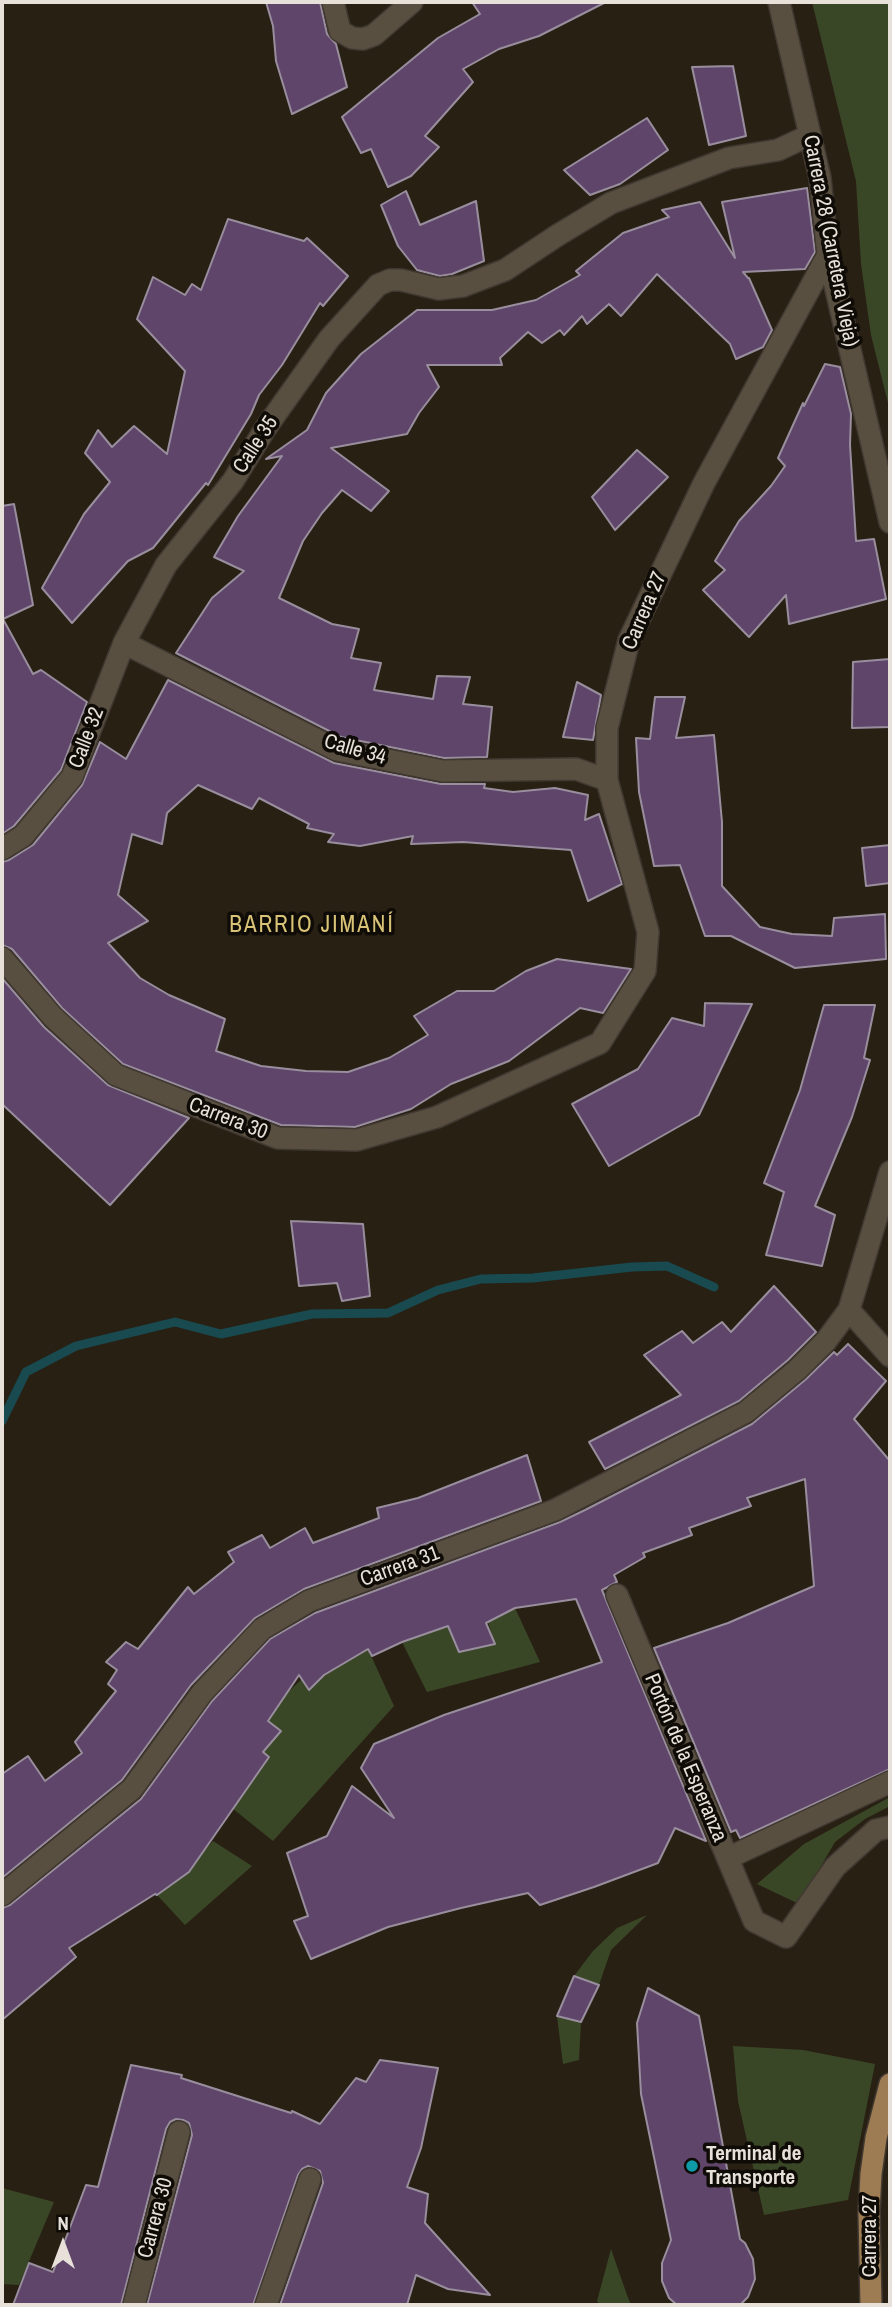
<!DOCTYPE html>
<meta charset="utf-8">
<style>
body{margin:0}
#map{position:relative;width:892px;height:2307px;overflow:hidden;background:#292014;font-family:"Archivo Narrow",sans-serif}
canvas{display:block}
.frame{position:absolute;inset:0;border:4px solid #e7e1d9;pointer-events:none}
.north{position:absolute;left:28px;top:2209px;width:70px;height:70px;-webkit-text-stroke:5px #0f0b06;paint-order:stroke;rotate:0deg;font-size:19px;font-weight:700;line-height:28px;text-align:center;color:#e7e1d9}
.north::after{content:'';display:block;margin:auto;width:24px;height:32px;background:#e7e1d9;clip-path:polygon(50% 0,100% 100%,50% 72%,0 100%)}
</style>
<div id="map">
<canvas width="892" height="2307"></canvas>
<div class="frame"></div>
<div class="north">N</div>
</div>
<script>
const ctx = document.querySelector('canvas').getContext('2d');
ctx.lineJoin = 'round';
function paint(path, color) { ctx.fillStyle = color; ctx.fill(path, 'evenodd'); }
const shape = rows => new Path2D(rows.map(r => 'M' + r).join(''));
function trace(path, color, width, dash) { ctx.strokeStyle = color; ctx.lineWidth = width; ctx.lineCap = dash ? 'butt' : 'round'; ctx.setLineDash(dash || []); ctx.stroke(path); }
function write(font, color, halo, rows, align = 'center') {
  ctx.font = font + ' "Archivo Narrow",sans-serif'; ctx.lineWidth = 7; ctx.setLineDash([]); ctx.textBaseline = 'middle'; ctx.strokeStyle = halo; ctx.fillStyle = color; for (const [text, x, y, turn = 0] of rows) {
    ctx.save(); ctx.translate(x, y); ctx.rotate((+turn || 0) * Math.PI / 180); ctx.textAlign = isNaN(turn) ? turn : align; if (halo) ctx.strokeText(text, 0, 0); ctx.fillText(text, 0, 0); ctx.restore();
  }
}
paint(shape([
 [812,2,890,2,890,411,871,335,861,264,856,181],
 [515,1608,540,1662,427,1692,402,1642,448,1626,495,1644,488,1622],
 [368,1649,394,1706,273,1841,232,1808,269,1757,264,1752,280,1732,268,1721,287,1693,302,1679,309,1690,324,1675],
 [890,1797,890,1806,865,1819,835,1842,799,1904,757,1884,804,1844],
 [213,1841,252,1866,185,1925,157,1895,178,1880],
 [647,1915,611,1950,599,1985,574,1976,593,1951,617,1928],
 [557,2016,581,2022,579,2060,563,2064],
 [733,2046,803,2050,875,2064,848,2200,764,2215,738,2101],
 [2,2188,54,2202,19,2285,2,2284],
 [611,2249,627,2295,631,2305,600,2305,597,2301]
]), '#3a4727');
trace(shape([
 [2,1421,26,1372,76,1346,175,1322,221,1334,312,1314,388,1313,438,1290,481,1279,533,1278,632,1267,667,1266,714,1287]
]), '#184a50', 9);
const building = shape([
 [266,2,320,2,327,34,336,44,347,87,292,114,276,61,273,26,266,2],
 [472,2,606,2,539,36,499,49,463,69,473,82,425,136,439,147,411,176,388,187,371,149,361,153,342,117,438,38,480,14,472,2],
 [733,66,746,136,709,145,692,67,733,66],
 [647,118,668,150,620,184,590,195,564,170,647,118],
 [807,188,815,252,805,269,743,272,748,278,749,278,772,330,763,347,736,359,730,344,657,274,621,316,609,304,587,324,582,316,564,335,560,330,542,343,528,332,500,358,502,365,427,365,439,387,419,413,407,434,331,448,389,491,371,511,342,490,322,513,303,541,279,598,332,624,359,629,351,658,381,663,374,690,433,699,437,676,470,677,463,704,492,707,487,757,444,758,341,737,176,653,212,598,244,571,214,557,238,516,282,456,266,459,307,430,326,393,361,354,417,310,492,310,536,300,580,275,576,271,623,233,669,217,662,210,700,202,735,258,722,202,807,188],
 [406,191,420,225,476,201,484,261,452,274,440,276,417,270,398,246,381,205,406,191],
 [228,219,304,241,307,238,348,276,323,306,320,303,282,365,259,395,251,414,208,485,206,483,153,548,128,561,72,623,42,588,84,514,110,482,85,453,98,430,112,447,134,426,167,454,185,371,137,319,153,277,185,295,192,284,201,290,228,219],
 [825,364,840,367,851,414,850,445,856,541,874,539,886,599,789,624,786,595,749,637,703,590,725,570,715,561,739,521,771,486,785,466,778,458,803,403,804,406,825,364],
 [637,450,668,477,615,530,592,497,637,450],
 [14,504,33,605,3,619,33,674,41,670,87,702,61,770,14,826,2,834,2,506,14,504],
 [890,659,890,727,852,728,853,662,890,659],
 [168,680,334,763,441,784,485,784,484,788,513,792,555,788,588,795,585,820,599,814,622,884,588,901,571,850,463,842,411,844,413,836,360,846,328,842,334,834,307,828,309,824,259,798,252,809,198,785,167,813,162,844,132,834,118,895,148,921,108,943,140,978,169,995,225,1019,216,1051,261,1066,306,1071,348,1072,389,1058,428,1035,414,1016,457,991,494,991,526,971,557,959,631,969,603,1013,580,1008,509,1061,451,1084,411,1109,355,1127,281,1125,123,1064,62,1008,12,949,2,945,2,862,9,860,33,845,82,785,100,742,126,759,168,680],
 [577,682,601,695,593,740,563,737,577,682],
 [655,697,685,697,676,738,714,735,722,822,722,886,760,927,792,934,832,936,834,918,885,914,886,959,795,968,731,936,705,936,680,865,654,866,639,792,636,738,650,739,655,697],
 [890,845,890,883,866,886,862,848,890,845],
 [2,978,44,1027,108,1085,189,1118,110,1205,2,1104,2,978],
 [705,1003,752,1004,699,1115,609,1166,572,1104,638,1069,672,1018,704,1026,705,1003],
 [824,1005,875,1005,864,1058,870,1060,852,1117,815,1206,835,1215,822,1266,766,1255,784,1192,764,1183,800,1090,824,1005],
 [291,1221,363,1224,370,1296,342,1301,337,1283,299,1286,291,1221],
 [774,1286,816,1332,788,1360,739,1401,605,1469,589,1442,681,1395,644,1355,682,1331,693,1343,722,1322,731,1332,774,1286],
 [848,1344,886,1381,854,1419,890,1461,890,1769,740,1838,736,1830,731,1832,654,1648,728,1623,814,1586,805,1479,747,1498,751,1506,689,1528,692,1535,643,1553,645,1557,614,1575,617,1582,602,1590,706,1841,675,1828,658,1863,594,1887,540,1905,528,1893,461,1908,388,1927,311,1959,294,1921,308,1916,287,1853,327,1836,352,1786,394,1818,361,1768,374,1744,444,1715,602,1662,576,1599,515,1608,486,1623,495,1644,459,1652,448,1626,402,1642,372,1656,368,1649,324,1675,309,1690,299,1675,268,1721,281,1731,263,1752,269,1757,189,1872,157,1895,155,1894,69,1948,76,1957,2,2020,2,1908,10,1905,141,1799,212,1701,270,1639,315,1613,560,1522,585,1510,752,1424,805,1380,834,1352,837,1355,848,1344],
 [527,1455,541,1501,304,1589,255,1618,191,1685,122,1780,2,1878,2,1774,28,1756,45,1781,82,1753,75,1742,116,1691,108,1684,117,1670,106,1662,126,1642,138,1649,188,1587,194,1594,234,1562,228,1552,262,1535,270,1548,305,1528,313,1543,379,1518,377,1508,418,1498,527,1455],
 [574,1976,599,1985,581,2022,557,2016,574,1976],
 [648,1988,699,2016,740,2239,745,2243,753,2259,755,2279,748,2297,740,2305,677,2305,669,2298,662,2281,662,2263,671,2240,641,2094,637,2023,648,1988],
 [380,2060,438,2068,421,2148,407,2187,428,2194,425,2223,490,2295,448,2289,416,2275,407,2305,280,2305,323,2183,320,2171,308,2166,302,2169,298,2175,253,2305,147,2305,192,2135,189,2123,183,2120,176,2119,170,2122,166,2129,121,2305,13,2305,29,2263,53,2272,86,2185,98,2187,131,2065,182,2075,181,2078,291,2113,292,2111,320,2124,356,2078,366,2082,380,2060]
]);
paint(building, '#5e4569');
trace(building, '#998e9e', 2);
const minor = shape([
 [333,2,340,31,352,38,363,39,374,35,412,2],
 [779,2,820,178,828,255,890,522],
 [124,643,337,750,443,771,576,769,607,780],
 [2,849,23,836,72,777,124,643,166,565,233,481,265,429,329,339,378,285,390,280,401,280,439,289,463,286,505,270,558,235,611,203,729,158,778,150,810,135],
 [2,958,53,1017,116,1075,278,1138,357,1140,437,1117,600,1043,645,971,648,932,607,780,607,728,629,640,704,483,828,255],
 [849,1310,890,1356],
 [617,1595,754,1921,786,1937,835,1867,876,1830,890,1827],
 [728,1858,890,1782],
 [2,1895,132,1789,202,1693,262,1629,309,1601,555,1510,746,1412,797,1370,826,1341,849,1310,890,1172],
 [134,2305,179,2132],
 [266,2305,310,2179]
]);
const major = shape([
 [871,2305,869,2213,871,2174,876,2138,890,2084]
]);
trace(minor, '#413931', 24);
trace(major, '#413931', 24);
trace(minor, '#594f41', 21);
trace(major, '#9d7c53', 21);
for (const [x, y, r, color] of [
 [692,2166,7,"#0f9aa8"]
]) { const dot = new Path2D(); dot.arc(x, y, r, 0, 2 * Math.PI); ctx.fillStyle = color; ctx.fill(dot); trace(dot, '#0f0b06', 2.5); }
write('21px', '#e7e1d9', '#0f0b06', [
 ["Carrera 28 (Carretera Vieja)",830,241,79],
 ["Calle 35",256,445,-57],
 ["Carrera 27",645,611,-67],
 ["Calle 32",87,738,-69],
 ["Calle 34",355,750,16],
 ["Carrera 30",228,1119,21],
 ["Carrera 31",400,1567,-20],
 ["Portón de la Esperanza",685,1758,67],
 ["Carrera 30",156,2218,-75],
 ["Carrera 27",870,2236,-90]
]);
write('bold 21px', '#e7e1d9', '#0f0b06', [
 ["Terminal de",706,2154],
 ["Transporte",706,2178]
], 'left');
ctx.letterSpacing = '2px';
write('23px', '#d9c376', '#0f0b06', [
 ["BARRIO JIMANÍ",312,926]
]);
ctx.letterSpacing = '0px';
</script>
